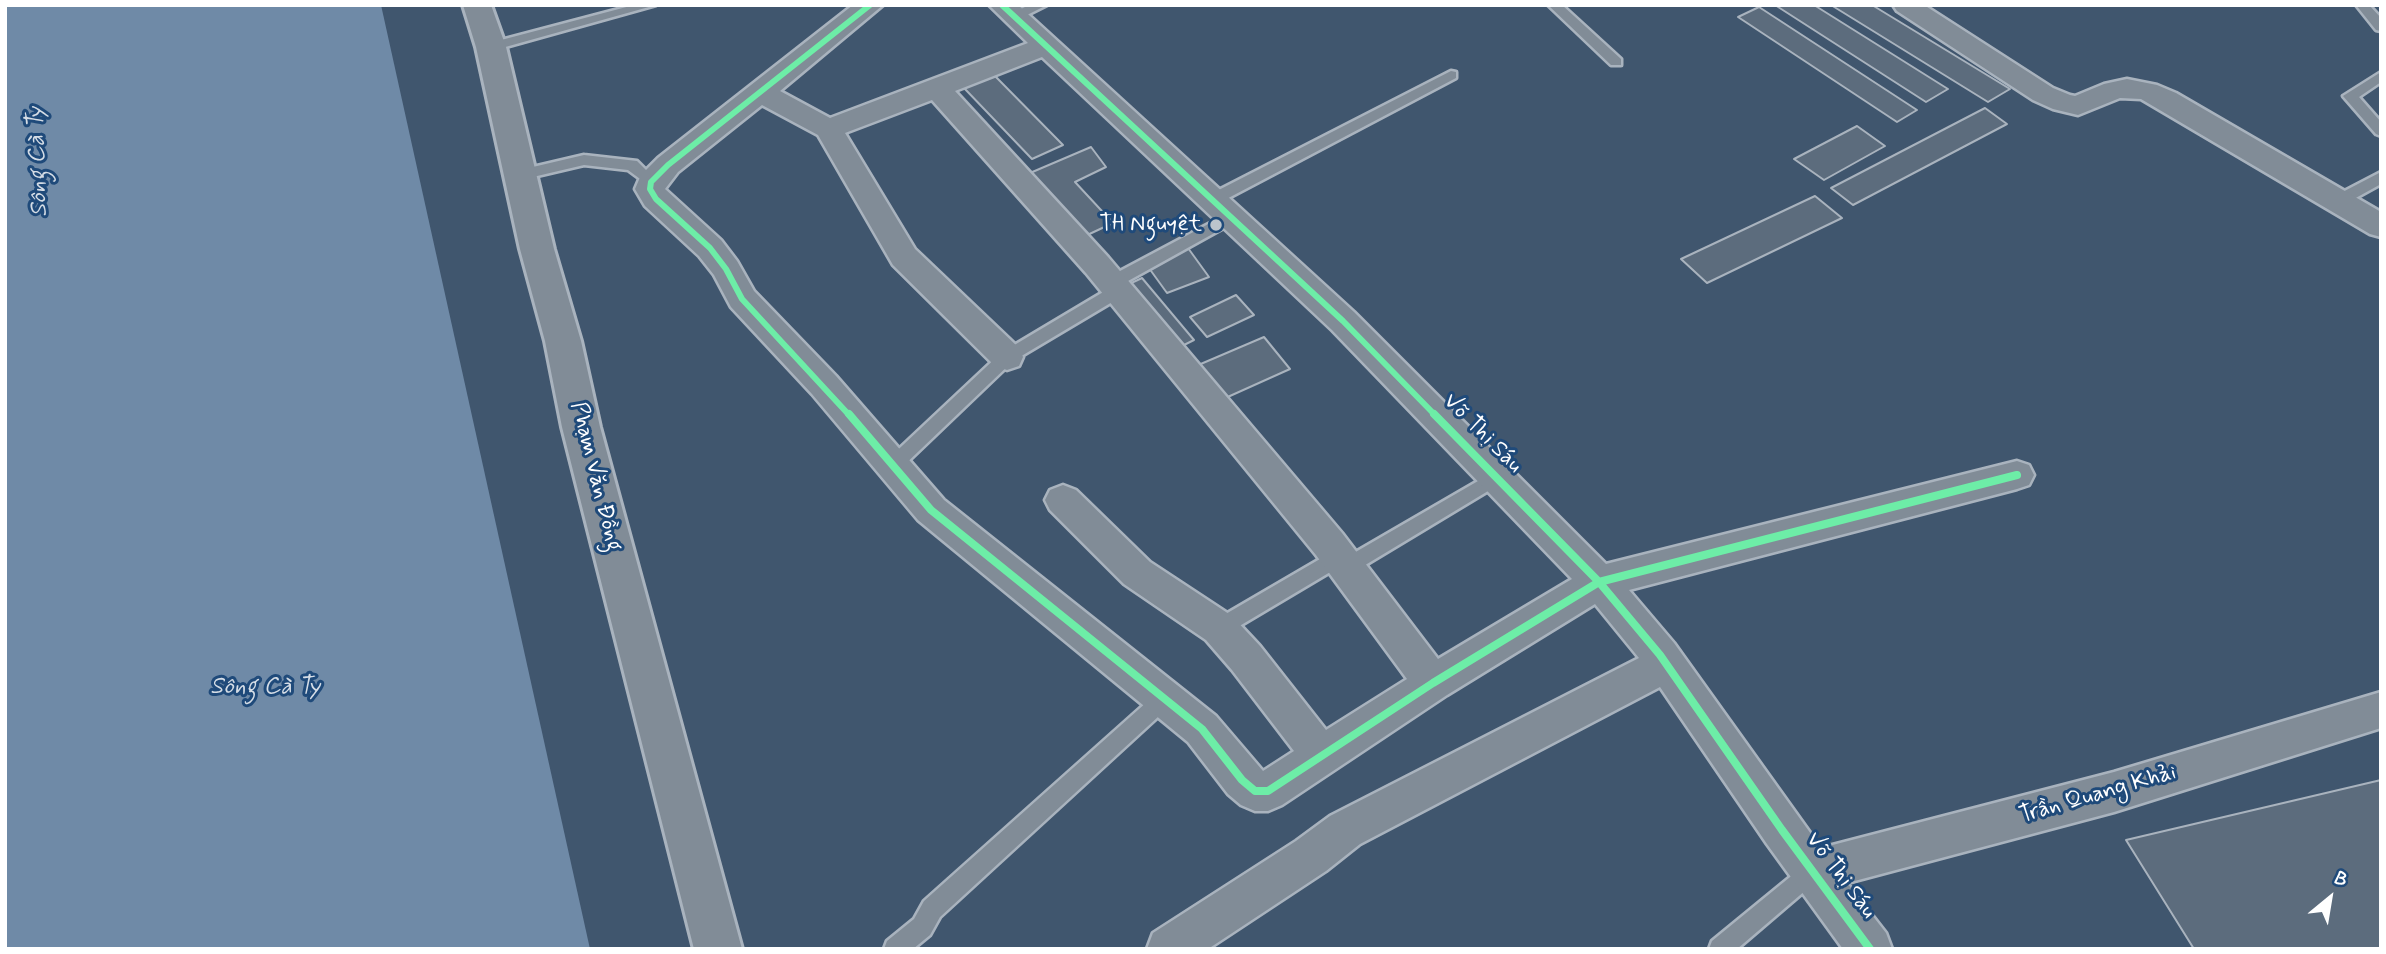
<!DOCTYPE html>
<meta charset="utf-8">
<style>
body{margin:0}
#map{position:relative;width:2386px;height:954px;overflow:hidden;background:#40566e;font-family:Mynerve,sans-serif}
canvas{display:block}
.frame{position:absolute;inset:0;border:7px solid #fff;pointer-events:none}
.north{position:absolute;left:2295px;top:863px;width:70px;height:70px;-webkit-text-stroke:5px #1f4a7a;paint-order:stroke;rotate:30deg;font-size:19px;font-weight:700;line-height:28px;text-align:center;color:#fff}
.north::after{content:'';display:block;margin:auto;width:24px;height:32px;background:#fff;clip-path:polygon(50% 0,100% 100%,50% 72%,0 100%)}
</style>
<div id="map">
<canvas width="2386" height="954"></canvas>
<div class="frame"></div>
<div class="north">B</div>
</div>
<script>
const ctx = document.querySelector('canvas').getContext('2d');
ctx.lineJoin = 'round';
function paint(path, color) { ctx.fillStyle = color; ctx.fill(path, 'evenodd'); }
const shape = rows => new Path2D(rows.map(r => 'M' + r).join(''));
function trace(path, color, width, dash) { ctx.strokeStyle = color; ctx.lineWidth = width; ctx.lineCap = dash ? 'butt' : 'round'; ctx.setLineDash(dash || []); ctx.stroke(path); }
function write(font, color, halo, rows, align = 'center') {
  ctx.font = font + ' Mynerve,sans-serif'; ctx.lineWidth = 6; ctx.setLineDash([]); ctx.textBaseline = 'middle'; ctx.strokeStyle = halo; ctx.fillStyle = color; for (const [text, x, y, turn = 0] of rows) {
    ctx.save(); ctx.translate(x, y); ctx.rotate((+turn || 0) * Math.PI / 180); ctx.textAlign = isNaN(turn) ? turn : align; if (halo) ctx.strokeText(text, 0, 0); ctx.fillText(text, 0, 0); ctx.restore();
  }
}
paint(shape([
 [5,5,381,5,590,949,5,949]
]), '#6f8aa7');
const building = shape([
 [1775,5,1814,5,1948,89,1926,102,1775,5],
 [1831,5,1872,5,2010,89,1988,102,1831,5],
 [1759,7,1917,110,1897,122,1738,17,1759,7],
 [994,75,1063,145,1032,159,964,88,994,75],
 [1985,108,2007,124,1853,205,1831,188,1985,108],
 [1857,126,1885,146,1824,180,1794,159,1857,126],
 [1091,147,1106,167,1075,182,1113,223,1083,237,1030,173,1091,147],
 [1815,196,1842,218,1707,283,1681,259,1815,196],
 [1188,248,1209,277,1167,293,1146,264,1188,248],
 [1142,278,1194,340,1180,347,1127,285,1142,278],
 [1236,295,1254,315,1207,337,1190,317,1236,295],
 [1264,337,1290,369,1221,400,1196,366,1264,337],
 [2381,780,2381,949,2194,949,2126,840,2381,780]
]);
paint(building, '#5c6c7d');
trace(building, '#a9b3be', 2);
const service = shape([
 [634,5,656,5,491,51,484,47,486,44,634,5],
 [1029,5,1047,5,1019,19,1014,20,1007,16,1029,5],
 [1548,5,1562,5,1621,59,1621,65,1611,65,1548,5],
 [2356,5,2369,5,2381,18,2381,31,2376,30,2356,5],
 [1451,71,1456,72,1456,78,1217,204,1212,205,1205,200,1207,196,1451,71],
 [2381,72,2381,82,2359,97,2381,122,2381,136,2376,134,2343,96,2381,72],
 [584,155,637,161,658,182,651,187,628,170,584,165,520,180,513,175,520,170,584,155],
 [2381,172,2381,184,2343,205,2333,205,2331,201,2333,197,2381,172],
 [1231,212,1236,213,1239,217,1236,221,1119,286,1126,291,1124,295,1013,361,898,471,886,471,883,466,886,461,1001,353,1110,288,1103,283,1105,279,1231,212],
 [1497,470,1503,472,1506,477,1503,482,1352,573,1346,575,1340,573,1337,568,1226,634,1219,636,1212,634,1210,628,1212,622,1332,552,1338,550,1344,552,1347,557,1497,470],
 [1164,690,1171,693,1174,699,1171,705,940,917,930,935,913,949,884,949,887,941,914,919,924,901,1157,693,1164,690],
 [1813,860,1820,864,1824,871,1820,878,1737,949,1709,949,1712,941,1806,864,1813,860]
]);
const minor = shape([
 [853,5,883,5,780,91,830,118,1028,43,989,5,1018,5,1354,312,1606,564,2017,461,2029,465,2034,475,2029,485,2017,489,1629,590,1674,643,1821,848,2114,772,2381,692,2381,728,2114,812,1847,883,1886,933,1892,949,1843,949,1767,844,1660,687,1360,844,1326,871,1208,949,1147,949,1153,933,1296,841,1330,816,1639,658,1595,604,1447,695,1282,805,1268,811,1255,811,1241,805,1228,794,1188,742,918,520,812,394,731,307,714,275,699,256,645,206,635,189,641,175,658,158,853,5],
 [1042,57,1332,330,1572,579,1438,659,1342,533,1108,257,955,91,1042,57],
 [932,100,1086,273,1316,555,1407,679,1326,730,1260,646,1232,616,1150,562,1076,490,1063,485,1050,490,1045,500,1050,510,1124,584,1206,640,1232,670,1294,751,1263,771,1216,716,944,500,836,376,754,291,737,261,721,240,665,189,678,172,762,105,818,135,893,265,995,366,1007,370,1019,366,1023,357,1019,348,915,249,845,133,932,100],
 [1893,5,1924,5,2053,88,2070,95,2075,96,2104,84,2127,79,2157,85,2176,93,2381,212,2381,237,2370,234,2141,99,2120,98,2078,115,2053,109,2033,100,1897,11,1893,5]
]);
const tertiary = shape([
 [463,5,491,5,506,47,554,249,581,341,600,427,742,949,694,949,562,427,545,341,520,249,476,47,463,5]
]);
trace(service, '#a9b3be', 5);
trace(minor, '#a9b3be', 5);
trace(tertiary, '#a9b3be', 6);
paint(service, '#818c97');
paint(minor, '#818c97');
paint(tertiary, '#818c97');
trace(shape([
 [1002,5,1343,321,1436,416],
 [850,416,742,299,726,269,710,248,656,199,650,189,651,182,668,165,870,5]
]), '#6deda7', 6);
trace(shape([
 [849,414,931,510,1202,729,1242,780,1255,791,1268,791,1433,683,1599,582,2017,475],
 [1434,414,1599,582,1660,655,1782,830,1870,949]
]), '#6deda7', 8);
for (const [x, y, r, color] of [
 [1216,225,7,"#bcc4cc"]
]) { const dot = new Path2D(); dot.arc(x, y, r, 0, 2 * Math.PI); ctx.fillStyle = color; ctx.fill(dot); trace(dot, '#1f4a7a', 2.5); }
write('23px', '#fff', '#1f4a7a', [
 ["TH Nguyệt",1202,225]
], 'right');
write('23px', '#fff', '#1f4a7a', [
 ["Võ Thị Sáu",1482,434,45],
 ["Phạm Văn Đồng",595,477,76],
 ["Trần Quang Khải",2098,795,-16],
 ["Võ Thị Sáu",1840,876,53]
]);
write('italic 24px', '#d5dde6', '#1f4a7a', [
 ["Sông Cà Ty",39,162,-92],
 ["Sông Cà Ty",265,688]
]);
</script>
